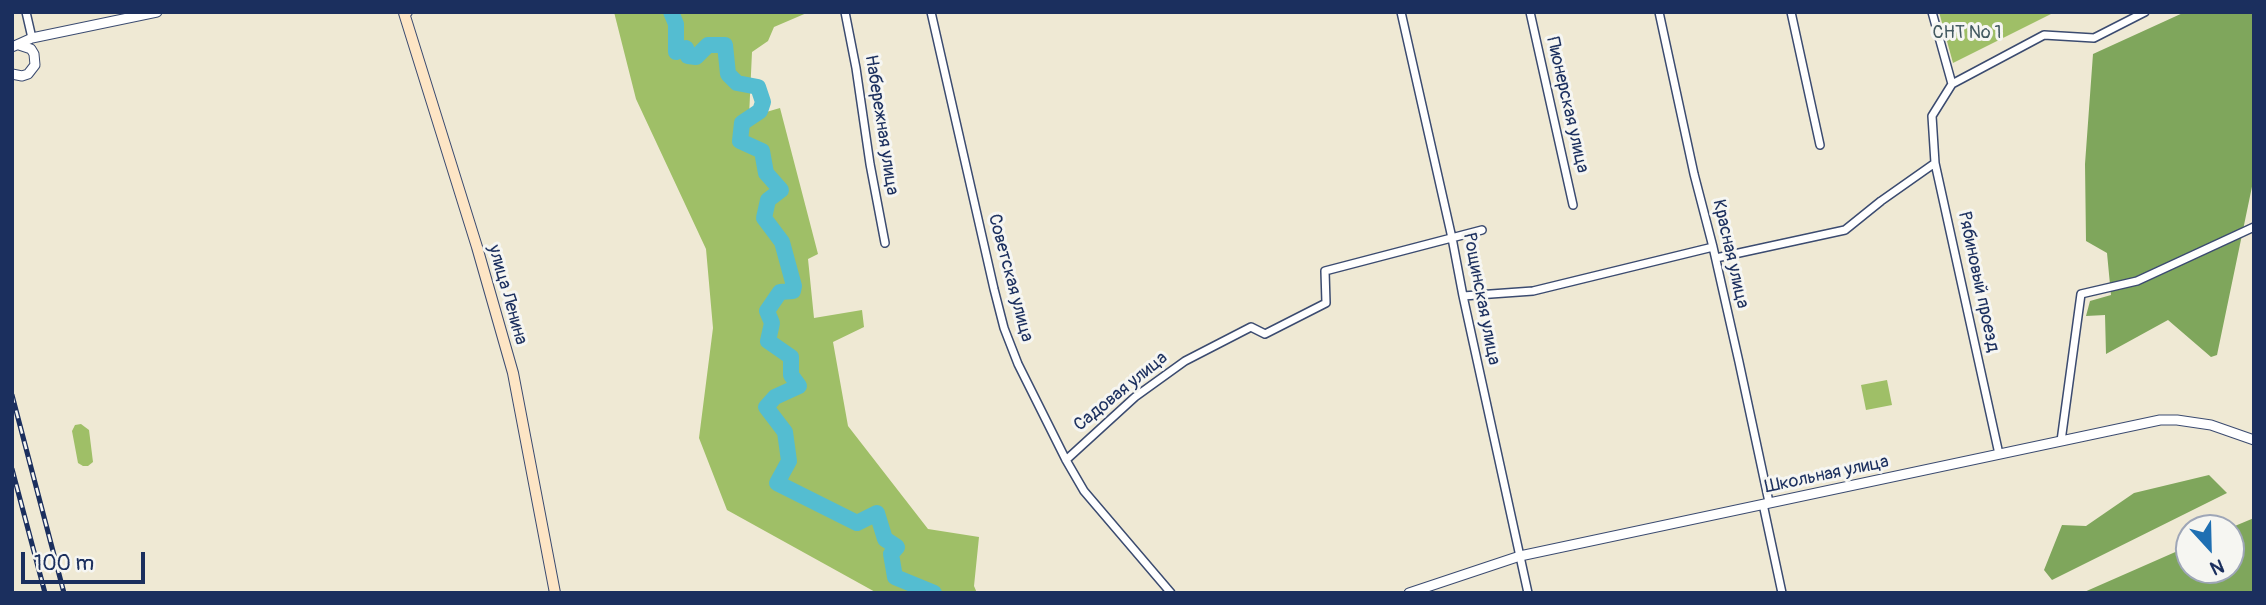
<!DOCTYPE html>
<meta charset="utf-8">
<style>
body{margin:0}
#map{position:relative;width:2266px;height:605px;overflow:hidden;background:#efe9d4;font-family:Pangolin,sans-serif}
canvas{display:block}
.frame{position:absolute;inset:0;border:14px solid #1b2f5e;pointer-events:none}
.north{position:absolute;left:2175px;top:514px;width:70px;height:70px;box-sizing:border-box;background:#f6f6f2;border:2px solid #9ea6b7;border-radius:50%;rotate:158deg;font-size:19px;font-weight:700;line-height:28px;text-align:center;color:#1b2f5e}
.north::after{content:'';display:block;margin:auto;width:24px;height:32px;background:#1f6fb2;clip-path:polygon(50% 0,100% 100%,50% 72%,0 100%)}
.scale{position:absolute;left:21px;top:552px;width:124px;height:32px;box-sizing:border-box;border:4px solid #1b2f5e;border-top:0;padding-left:9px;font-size:21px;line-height:24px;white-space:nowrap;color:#1b2f5e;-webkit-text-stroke:5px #f6f6f2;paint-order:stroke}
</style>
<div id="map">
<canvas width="2266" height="605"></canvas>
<div class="frame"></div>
<div class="north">N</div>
<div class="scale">100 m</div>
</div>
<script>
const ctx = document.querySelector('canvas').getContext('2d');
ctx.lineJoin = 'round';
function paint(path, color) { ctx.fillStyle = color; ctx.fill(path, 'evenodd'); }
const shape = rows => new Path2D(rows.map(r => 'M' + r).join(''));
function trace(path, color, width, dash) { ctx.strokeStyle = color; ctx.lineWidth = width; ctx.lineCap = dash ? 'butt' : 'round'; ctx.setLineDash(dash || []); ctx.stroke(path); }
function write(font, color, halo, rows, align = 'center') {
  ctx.font = font + ' Pangolin,sans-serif'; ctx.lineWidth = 6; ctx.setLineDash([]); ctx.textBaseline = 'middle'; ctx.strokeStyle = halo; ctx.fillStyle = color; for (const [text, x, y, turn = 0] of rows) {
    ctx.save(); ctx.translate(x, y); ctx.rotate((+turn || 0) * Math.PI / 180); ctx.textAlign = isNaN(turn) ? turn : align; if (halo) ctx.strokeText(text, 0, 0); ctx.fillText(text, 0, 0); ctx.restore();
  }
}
paint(shape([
 [614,12,809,12,774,27,768,41,752,52,749,117,780,108,818,254,808,259,814,318,862,310,864,327,833,342,848,426,928,529,979,537,974,586,977,593,877,593,727,510,699,438,713,328,706,249,636,99],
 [1939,12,2055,12,1953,63],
 [1887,380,1892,405,1866,410,1861,385],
 [81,424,89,430,93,462,88,466,83,466,78,463,72,431,75,425]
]), '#9fbf67');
paint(shape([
 [2185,12,2254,12,2254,177,2217,355,2211,357,2168,320,2106,354,2105,315,2086,316,2090,301,2111,295,2107,253,2086,241,2085,164,2093,54],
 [2209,475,2227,493,2052,580,2044,570,2062,525,2086,526,2134,493],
 [2254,518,2254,593,2082,593,2189,546,2189,570,2231,570,2230,528]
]), '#7fa65c');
trace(shape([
 [671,12,676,24,676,52,686,48,688,56,696,57,708,45,725,45,728,74,737,83,758,87,763,102,760,111,742,123,740,141,762,151,766,173,781,190,768,200,764,218,782,242,794,286,793,291,780,292,767,311,772,323,768,341,791,357,791,375,799,386,775,397,766,407,785,432,789,461,777,483,857,523,877,513,885,539,897,547,891,554,895,577,934,593]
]), '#54bdd1', 16);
const minor = shape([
 [26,12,32,38],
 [845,12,856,68,870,164,885,243],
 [931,12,994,289,1004,328,1018,364,1066,460,1084,491,1171,593],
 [1401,12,1452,238,1463,296,1528,593],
 [1530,12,1573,205],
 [1659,12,1694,174,1713,247,1739,362,1769,502],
 [1791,12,1820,145],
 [1932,12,1952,84],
 [1716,258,1845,230,1881,201,1935,163],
 [1463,296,1533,291,1713,247],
 [2061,441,2081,294,2137,281,2254,227],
 [1999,454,1935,163,1932,116,1952,84,2044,35,2094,38,2145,12],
 [1066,460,1135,397,1185,361,1251,327,1265,334,1326,303,1325,271,1482,230],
 [1763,504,1782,593]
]);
const tertiary = shape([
 [12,47,32,38,157,12],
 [12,74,22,76,28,74,35,65,34,54,31,49,19,45],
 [1409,593,1520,556,2160,420,2177,420,2211,425,2254,440]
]);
const secondary = shape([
 [407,12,404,13,477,247,513,373,555,593]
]);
trace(minor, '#3b4b70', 10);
trace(tertiary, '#3b4b70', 11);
trace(secondary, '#3b4b70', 12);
trace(minor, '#fff', 7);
trace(tertiary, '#fff', 9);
trace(secondary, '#fde5c5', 10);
const rail = shape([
 [12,395,64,593],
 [12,469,45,593]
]);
trace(rail, '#1b2f5e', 5);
trace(rail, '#f6f6f2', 2.5, [8]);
write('18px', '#435a61', '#f6f6f2', [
 ["СНТ № 1",1967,33]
]);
write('18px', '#1b2f5e', '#f6f6f2', [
 ["Пионерская улица",1567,105,77],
 ["Набережная улица",881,125,81],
 ["Красная улица",1730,254,77],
 ["Советская улица",1010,278,75],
 ["Рябиновый проезд",1978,282,78],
 ["улица Ленина",507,295,74],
 ["Рощинская улица",1481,299,79],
 ["Садовая улица",1121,392,-39],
 ["Школьная улица",1827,475,-12]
]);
</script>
